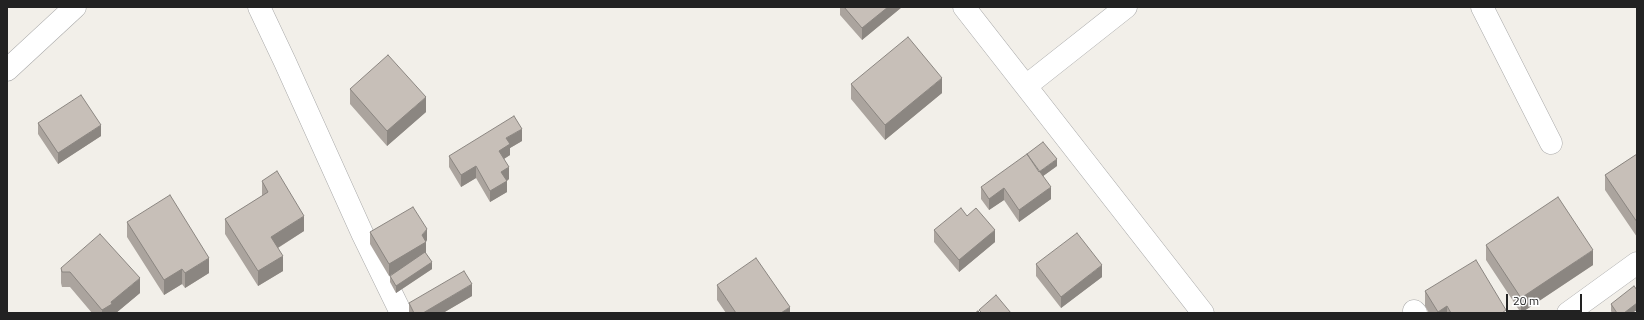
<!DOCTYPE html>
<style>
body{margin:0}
#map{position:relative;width:1644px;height:320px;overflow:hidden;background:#f2efe9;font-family:"Titillium Web",sans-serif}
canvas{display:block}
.frame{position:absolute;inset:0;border:8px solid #222;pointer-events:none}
.scale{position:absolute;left:1506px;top:294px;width:76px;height:18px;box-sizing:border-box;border:2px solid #222;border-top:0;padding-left:5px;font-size:12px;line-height:14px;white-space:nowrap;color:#222;-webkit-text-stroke:3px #fff;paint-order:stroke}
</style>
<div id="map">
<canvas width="1644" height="320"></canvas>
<div class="frame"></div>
<div class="scale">20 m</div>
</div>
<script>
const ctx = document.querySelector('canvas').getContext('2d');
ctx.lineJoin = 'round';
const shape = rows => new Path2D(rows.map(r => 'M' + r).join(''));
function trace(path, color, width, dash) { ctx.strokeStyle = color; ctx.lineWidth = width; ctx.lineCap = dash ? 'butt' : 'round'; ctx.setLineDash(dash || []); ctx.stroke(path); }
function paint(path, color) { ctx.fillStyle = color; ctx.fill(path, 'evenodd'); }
const street = shape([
 [259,7,285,62,363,235,401,313],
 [964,7,1203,313],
 [1482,7,1551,143],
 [7,70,75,7],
 [1026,86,1126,7],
 [1414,311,1416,313],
 [1568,313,1637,263]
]);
trace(street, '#a9a9a9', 23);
trace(street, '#fff', 22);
paint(shape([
 [840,7,902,7,862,40,840,15],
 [851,84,942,93,885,140,851,99],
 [350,89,426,112,387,146,350,104],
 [38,123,101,136,58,164,38,134],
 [522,141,510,148,510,155,504,159,509,179,507,181,507,192,490,202,476,178,461,187,449,167,449,156],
 [1637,154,1637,237,1605,190,1605,175],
 [1057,166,1043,176,1051,199,1019,222,1004,200,989,210,981,199,981,187],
 [262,181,304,231,278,248,283,271,258,286,225,234,225,219,262,196],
 [967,216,995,242,959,272,934,242,934,230],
 [127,222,209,273,185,288,182,284,164,295,127,237],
 [370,232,427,240,426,241,426,254,432,269,396,293,390,282,390,276,394,273,389,276,370,244],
 [1486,245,1593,265,1521,313,1486,260],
 [1036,264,1102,277,1061,308,1036,276],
 [61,268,140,293,116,313,92,313,70,287,62,287,61,283],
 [717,285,790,313,726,313,717,300],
 [1637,290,1637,310,1632,313,1612,313,1611,311,1611,304],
 [1425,291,1506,313,1429,313,1425,306],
 [472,296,443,313,409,313,409,303]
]), '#aba49e');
paint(shape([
 [888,7,902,7,862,40,862,28],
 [942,78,942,93,885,140,885,125],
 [426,97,426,112,387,146,387,131],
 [101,125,101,136,58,164,58,153],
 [522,129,522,141,510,148,510,155,499,162,499,151,506,138],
 [1057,159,1057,166,1039,179,1039,172],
 [476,166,476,178,461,187,461,175],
 [509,167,509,179,501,184,501,172],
 [507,181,507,192,490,202,490,191],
 [1051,187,1051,199,1019,222,1019,210],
 [1004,188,1004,200,989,210,989,199],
 [304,216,304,231,271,252,271,237],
 [427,229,427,240,425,243,426,242,426,254,389,276,389,264,422,235],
 [995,230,995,242,959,272,959,260],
 [1593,250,1593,265,1521,313,1521,298],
 [283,256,283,271,258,286,258,271],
 [209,258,209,273,185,288,185,273],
 [432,262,432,269,396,293,396,286],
 [1102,265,1102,277,1061,308,1061,297],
 [182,269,182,284,164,295,164,280],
 [140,278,140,293,116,313,102,313,102,310,111,302],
 [472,284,472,296,443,313,423,313],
 [1637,303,1637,310,1632,313,1624,313],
 [1447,306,1447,313,1438,313,1438,312],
 [790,307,790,313,781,313]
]), '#8b8681');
const building = shape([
 [844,7,888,7,862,28,844,7],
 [908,37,942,78,885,125,851,84,908,37],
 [388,55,426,97,387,131,350,89,388,55],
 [81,95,101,125,58,153,38,123,81,95],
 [514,116,522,129,506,138,510,144,499,151,509,167,501,172,507,181,490,191,476,166,461,175,449,156,514,116],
 [1043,142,1057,159,1039,172,1027,154,1043,142],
 [1027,154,1051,187,1019,210,1004,188,989,199,981,187,1027,154],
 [1637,154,1637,222,1605,175,1637,154],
 [277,171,304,216,271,237,283,256,258,271,225,219,268,192,262,181,277,171],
 [170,195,209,258,185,273,182,269,164,280,127,222,170,195],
 [1558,197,1593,250,1521,298,1486,245,1558,197],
 [413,207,427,229,422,235,426,242,389,264,370,232,413,207],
 [961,208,967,216,976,208,995,230,959,260,934,230,961,208],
 [1077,233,1102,265,1061,297,1036,264,1077,233],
 [100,234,140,278,111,302,112,304,102,310,70,272,62,272,61,268,100,234],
 [425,252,432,262,396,286,390,276,425,252],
 [756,258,790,307,781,313,736,313,717,285,756,258],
 [1476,260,1506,310,1502,313,1451,313,1447,306,1438,312,1425,291,1476,260],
 [464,271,472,284,423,313,414,313,409,303,464,271],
 [1634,286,1637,290,1637,303,1624,313,1617,313,1611,304,1634,286],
 [996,295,1011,313,982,313,979,310,996,295],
 [978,311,980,313,975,313,978,311]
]);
paint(building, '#c7bfb8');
trace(building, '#8b8681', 1);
</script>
